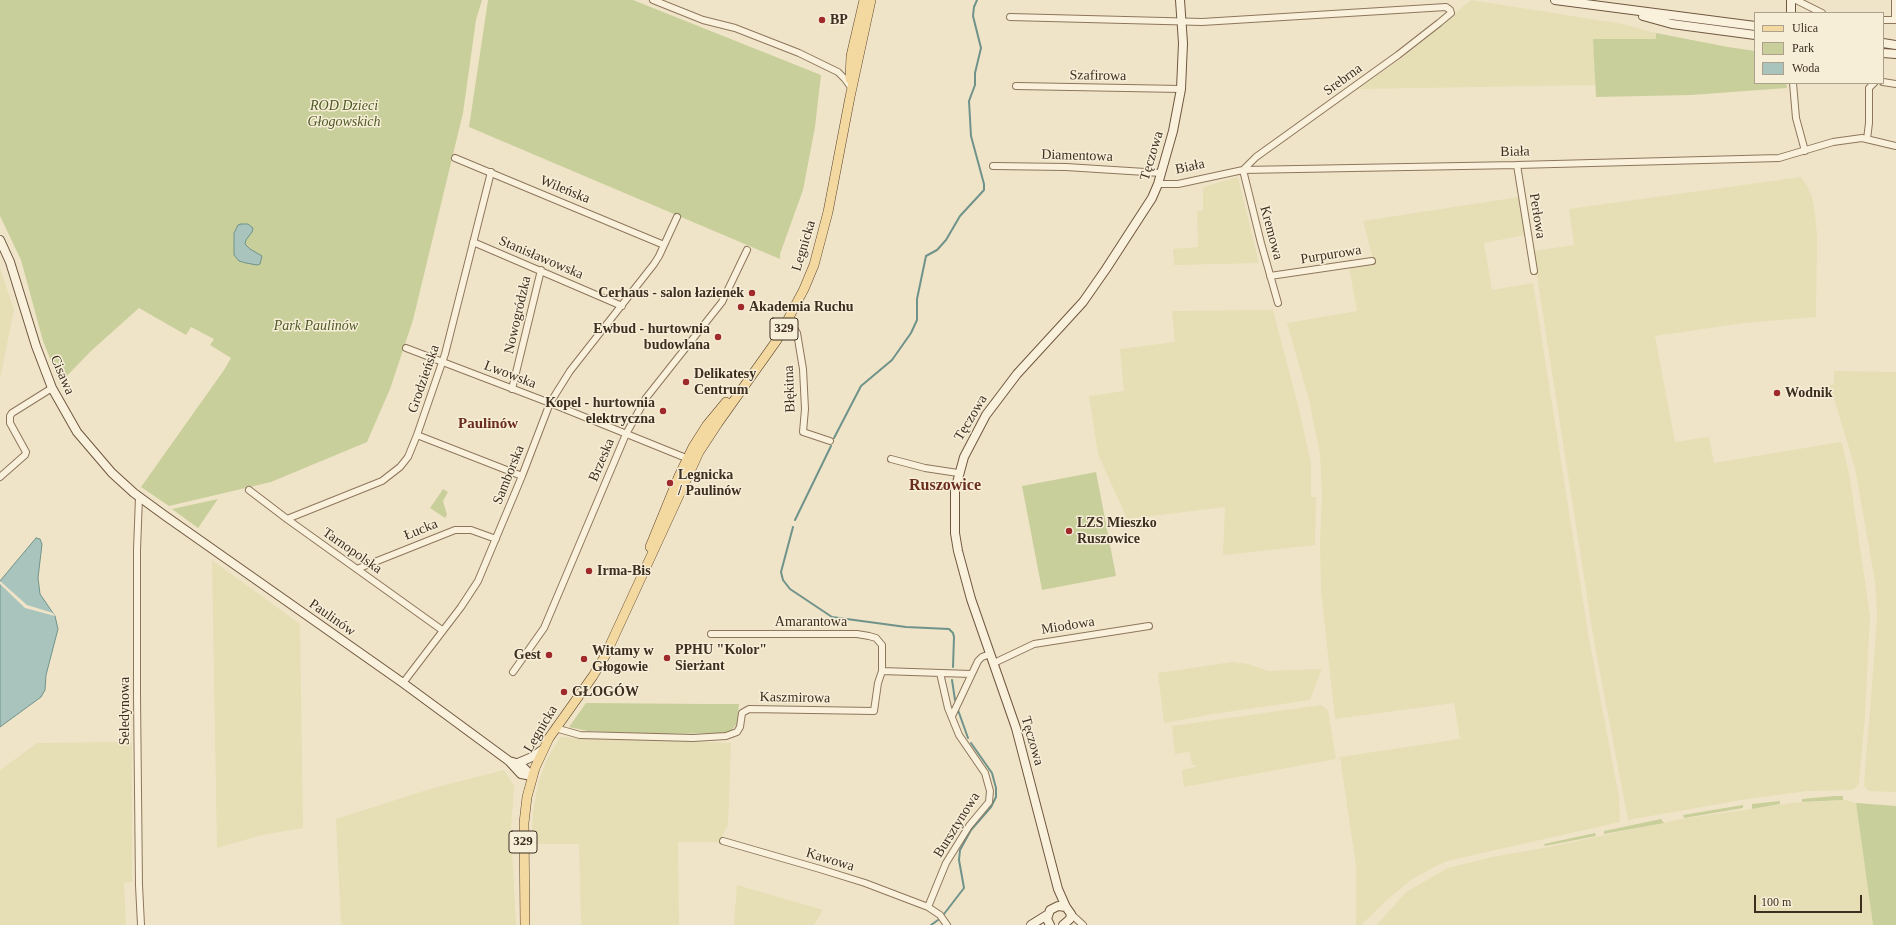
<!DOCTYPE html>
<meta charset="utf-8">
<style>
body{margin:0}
#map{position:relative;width:1896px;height:925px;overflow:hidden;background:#f0e4c8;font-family:"Times New Roman",serif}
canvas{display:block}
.legend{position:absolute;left:1754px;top:12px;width:130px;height:72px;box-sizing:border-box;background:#f7eed8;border:1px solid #ada18e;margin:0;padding:5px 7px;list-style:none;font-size:12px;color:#3d2e20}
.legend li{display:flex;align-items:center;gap:8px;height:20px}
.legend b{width:20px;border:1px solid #ada18e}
.scale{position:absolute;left:1754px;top:895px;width:108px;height:18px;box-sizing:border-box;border:2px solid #3d2e20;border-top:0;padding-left:5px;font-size:12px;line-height:14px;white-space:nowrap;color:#3d2e20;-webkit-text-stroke:3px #f7eed8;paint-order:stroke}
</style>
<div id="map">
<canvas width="1896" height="925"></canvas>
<ul class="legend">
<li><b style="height:5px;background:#f3d9a0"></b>Ulica</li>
<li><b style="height:11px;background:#c9cf9b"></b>Park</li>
<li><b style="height:11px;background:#a9c4bc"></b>Woda</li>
</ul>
<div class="scale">100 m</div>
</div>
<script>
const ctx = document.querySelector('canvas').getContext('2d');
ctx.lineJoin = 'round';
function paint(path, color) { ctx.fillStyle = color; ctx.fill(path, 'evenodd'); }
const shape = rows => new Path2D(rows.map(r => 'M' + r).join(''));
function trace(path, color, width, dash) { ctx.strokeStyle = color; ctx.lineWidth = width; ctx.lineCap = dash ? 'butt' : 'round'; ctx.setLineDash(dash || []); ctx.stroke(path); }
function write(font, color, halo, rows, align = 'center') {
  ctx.font = font + ' "Times New Roman",serif'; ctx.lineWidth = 3; ctx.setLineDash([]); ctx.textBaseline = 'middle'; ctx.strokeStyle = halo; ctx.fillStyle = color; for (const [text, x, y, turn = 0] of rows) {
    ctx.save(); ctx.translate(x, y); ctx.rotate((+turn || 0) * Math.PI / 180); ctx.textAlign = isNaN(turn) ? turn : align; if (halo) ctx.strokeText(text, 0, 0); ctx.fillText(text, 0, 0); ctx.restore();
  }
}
paint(shape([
 [1471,0,1623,24,1656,33,1656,39,1593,39,1596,85,1358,89,1402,58],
 [1238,177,1259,263,1174,265,1173,249,1198,247,1197,211,1203,211,1203,187],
 [1801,177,1807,186,1812,197,1815,214,1817,235,1816,317,1744,323,1655,336,1675,442,1709,437,1714,463,1841,442,1843,447,1850,479,1870,616,1865,716,1859,782,1857,787,1852,790,1807,791,1747,799,1628,820,1594,641,1533,251,1574,245,1569,209],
 [1519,197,1525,235,1484,243,1492,290,1533,283,1589,639,1619,797,1620,822,1447,861,1436,866,1411,880,1387,900,1361,925,1356,925,1356,866,1340,757,1460,739,1454,703,1335,719,1321,591,1320,544,1322,495,1320,454,1309,400,1287,323,1357,311,1349,267,1374,263,1363,221],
 [0,268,14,310,0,379],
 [1273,310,1300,413,1311,463,1311,497,1316,497,1315,545,1223,555,1225,507,1127,519,1098,454,1089,396,1124,391,1120,349,1175,342,1172,311],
 [1834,371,1896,372,1896,792,1869,791,1866,789,1864,785,1875,646,1877,615,1875,582,1855,468,1830,385,1834,384],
 [212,560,300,624,303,828,262,835,217,848],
 [1232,662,1248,664,1268,671,1322,669,1310,700,1213,714,1164,723,1158,673],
 [1321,705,1328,710,1336,759,1184,787,1182,770,1196,767,1195,765,1192,765,1190,752,1175,754,1172,726],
 [560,737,731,743,728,824,720,842,678,842,679,925,581,925,579,844,531,844,533,813,538,784,546,761],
 [132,742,132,882,124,883,126,925,0,925,0,770,37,743],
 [504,770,514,786,511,828,516,925,341,925,336,819,433,788],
 [1846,800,1856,803,1873,925,1377,925,1406,892,1448,868,1492,857,1549,847,1681,819,1792,803],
 [737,885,823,910,814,925,734,925]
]), '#e6deb5');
paint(shape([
 [0,0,482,0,476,20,463,113,413,320,390,389,367,442,271,482,169,506,141,487,224,370,231,358,210,345,214,339,191,327,186,335,139,308,91,351,60,383,43,341,21,260,0,216],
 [488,0,633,0,821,75,815,127,803,190,780,254,780,259,469,127],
 [1656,33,1728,47,1755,51,1755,83,1786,83,1787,88,1691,95,1596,97,1593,39,1656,39],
 [1096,472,1116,576,1042,590,1022,486],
 [443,489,448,492,443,501,447,515,445,518,430,508],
 [218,499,198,528,172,509],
 [586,703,709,704,739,704,737,724,731,731,723,733,652,734,588,731,569,727],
 [1834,796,1843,796,1843,800,1802,802,1802,799],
 [1780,801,1780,804,1752,809,1752,804],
 [1856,803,1896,806,1896,925,1873,925],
 [1743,805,1743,808,1684,818,1683,815],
 [1661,819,1664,823,1604,834,1604,831],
 [1595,833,1596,836,1545,846,1544,844]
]), '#c9cf9b');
const water = shape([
 [241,224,248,224,253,228,252,232,246,240,245,244,250,249,262,256,260,264,257,265,246,263,239,261,234,255,234,233,238,225,241,224],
 [36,538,40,539,42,544,38,578,40,594,55,616,58,629,46,675,45,690,41,697,0,727,0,581,36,538]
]);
paint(water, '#a9c4bc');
trace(water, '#6f938a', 1);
paint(shape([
 [0,581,27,605,53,613,55,616,25,608,0,584]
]), '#f0e4c8');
trace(shape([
 [834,438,861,386,892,360,911,333,917,320,917,299,926,256,937,250,946,240,960,216,984,190,984,184,971,136,969,101,975,85,975,73,981,48,973,16,974,7,977,0],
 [795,520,831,446],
 [793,527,781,572,783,580,790,589,832,617,906,627,949,629,953,633,954,637,953,667],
 [952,680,955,700],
 [958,710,968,738],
 [944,914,964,888,959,860,960,850,971,830,991,807,996,797,996,788,992,773,971,743],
 [931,925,938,920]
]), '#6f938a', 2);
const street = shape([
 [653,0,703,20,735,28,799,53,838,72,845,79,850,86],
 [1796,0,1822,13],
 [1895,0,1895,20],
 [1010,17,1202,22,1446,7,1450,10,1451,13,1439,23,1398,55,1256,157,1243,170,1261,243,1278,303],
 [1883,20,1896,20],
 [1883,82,1896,84],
 [1793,83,1796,118,1805,151],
 [1016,86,1181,89],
 [1867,139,1869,123,1869,88,1874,83],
 [455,158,664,245],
 [1517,165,1534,271],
 [993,166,1066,167,1161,173],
 [1158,184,1178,184,1243,170,1517,165,1779,158,1833,142,1862,138,1896,146],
 [473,242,622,306],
 [1270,276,1372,261],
 [789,320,797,333,803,369,805,409,803,432,830,441],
 [406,348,550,403,691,460],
 [512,389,541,270],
 [417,435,522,476],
 [891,459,925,468,958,473],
 [0,477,25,455,26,452,10,423,10,416,12,413,52,388],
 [249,490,287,519,442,630],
 [139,497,137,550,137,696,139,885,141,925],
 [287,519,382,481,400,467,408,457,417,435,445,354,491,172],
 [357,569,455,530,471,530,496,539],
 [711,634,857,634,869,636,876,638,882,645,882,671],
 [994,663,1034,644,1149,626],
 [513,672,544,628,626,434,646,398,722,302,747,250],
 [940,673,948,708,959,735,985,773,990,791,989,802,969,826,946,863,928,907,940,915,947,925],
 [403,683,461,607,478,581,522,476,550,403,570,371,654,264,659,256,677,217],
 [952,716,978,661,982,657,990,654],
 [555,728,580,735,693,738,726,736,737,732,740,727,742,713,749,709,874,711,878,683,882,671,971,674],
 [723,841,820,869,865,883,928,907],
 [1071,914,1083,925]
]);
const secondary = shape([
 [1555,0,1755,26],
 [1791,0,1791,13],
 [1643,16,1672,24,1755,35],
 [1883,43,1896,45],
 [1883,53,1896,54],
 [0,240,10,262,36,346,52,388,77,432,112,473,134,493,164,515,403,683,509,761,521,774,532,776],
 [509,761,520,764,532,776],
 [518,763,532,757,542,750],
 [1031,925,1047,915],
 [1050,925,1047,919,1050,910,1058,906,1066,907],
 [1063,925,1070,919,1071,914,1066,907,1058,889,1016,728,971,599,958,551,955,533,955,490,964,457,986,415,1017,374,1083,302,1106,269,1152,198,1158,184,1173,131,1181,89,1183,43,1180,0]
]);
const primary = shape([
 [850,79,851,56,864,0],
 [650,547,679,476,693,447,707,425,726,402],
 [525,925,524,823,527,797,535,768,549,738,593,676,605,656,699,452,718,423,777,340,804,289,814,265,828,212,850,97,871,0]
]);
trace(street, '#8d765c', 8);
trace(secondary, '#6f573f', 10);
trace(primary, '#5b4430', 10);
trace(street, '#faf1dc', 6);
trace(secondary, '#faf1dc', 8);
trace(primary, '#f3d9a0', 9);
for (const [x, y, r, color] of [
 [822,20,4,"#9e2a2b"],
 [752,293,4,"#9e2a2b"],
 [741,307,4,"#9e2a2b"],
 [718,337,4,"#9e2a2b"],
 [686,382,4,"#9e2a2b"],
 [1777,393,4,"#9e2a2b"],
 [663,411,4,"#9e2a2b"],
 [670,483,4,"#9e2a2b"],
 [1069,531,4,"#9e2a2b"],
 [589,571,4,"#9e2a2b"],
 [549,655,4,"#9e2a2b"],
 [667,658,4,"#9e2a2b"],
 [584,659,4,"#9e2a2b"],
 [564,692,4,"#9e2a2b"]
]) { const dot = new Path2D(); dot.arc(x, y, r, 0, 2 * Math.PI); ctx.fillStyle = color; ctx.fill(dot); trace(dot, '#f7eed8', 1.5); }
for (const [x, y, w] of [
 [784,329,28],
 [523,842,28]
]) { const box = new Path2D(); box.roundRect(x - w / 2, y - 11, w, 22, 3); ctx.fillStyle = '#f7eed8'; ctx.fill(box); trace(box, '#3d2e20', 1); }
write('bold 13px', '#3d2e20', null, [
 ["329",784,329],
 ["329",523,842]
]);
write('bold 14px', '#3d2e20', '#f7eed8', [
 ["BP",830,20],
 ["Cerhaus - salon łazienek",744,293,"right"],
 ["Akademia Ruchu",749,307],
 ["Ewbud - hurtownia",710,329,"right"],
 ["budowlana",710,345,"right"],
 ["Delikatesy",694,374],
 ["Centrum",694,390],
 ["Wodnik",1785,393],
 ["Kopel - hurtownia",655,403,"right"],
 ["elektryczna",655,419,"right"],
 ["Legnicka",678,475],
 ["/ Paulinów",678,491],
 ["LZS Mieszko",1077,523],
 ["Ruszowice",1077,539],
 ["Irma-Bis",597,571],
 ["PPHU \"Kolor\"",675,650],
 ["Sierżant",675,666],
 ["Witamy w",592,651],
 ["Głogowie",592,667],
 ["Gest",541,655,"right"],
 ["GŁOGÓW",572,692]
], 'left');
write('14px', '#3d2e20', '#f7eed8', [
 ["Szafirowa",1098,76,1],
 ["Srebrna",1343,80,-36],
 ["Biała",1515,152,-1],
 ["Diamentowa",1077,156,2],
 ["Tęczowa",1152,156,-73],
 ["Biała",1190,167,-12],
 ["Wileńska",565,190,22],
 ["Perłowa",1537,216,81],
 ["Kremowa",1271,233,75],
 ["Legnicka",804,246,-73],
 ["Purpurowa",1331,255,-9],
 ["Stanisławowska",541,258,23],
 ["Nowogródzka",518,315,-77],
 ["Cisawa",62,375,67],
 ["Lwowska",510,375,21],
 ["Grodzieńska",424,379,-71],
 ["Błękitna",790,389,-92],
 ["Tęczowa",971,418,-59],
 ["Brzeska",602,460,-67],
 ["Samborska",509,475,-68],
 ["Łucka",421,530,-22],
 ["Tarnopolska",352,551,35],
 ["Paulinów",332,618,35],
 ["Amarantowa",811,622],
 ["Miodowa",1068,626,-9],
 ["Kaszmirowa",795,698,1],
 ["Seledynowa",125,711,-90],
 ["Legnicka",541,729,-59],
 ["Tęczowa",1032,741,74],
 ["Bursztynowa",957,825,-58],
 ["Kawowa",830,860,17]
]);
write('italic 14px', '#4d5a26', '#f7eed8', [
 ["ROD Dzieci",344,106],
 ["Głogowskich",344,122],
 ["Park Paulinów",316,326]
]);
write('bold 15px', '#6b2e1e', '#f7eed8', [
 ["Paulinów",488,424]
]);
write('bold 16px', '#6b2e1e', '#f7eed8', [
 ["Ruszowice",945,486]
]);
</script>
